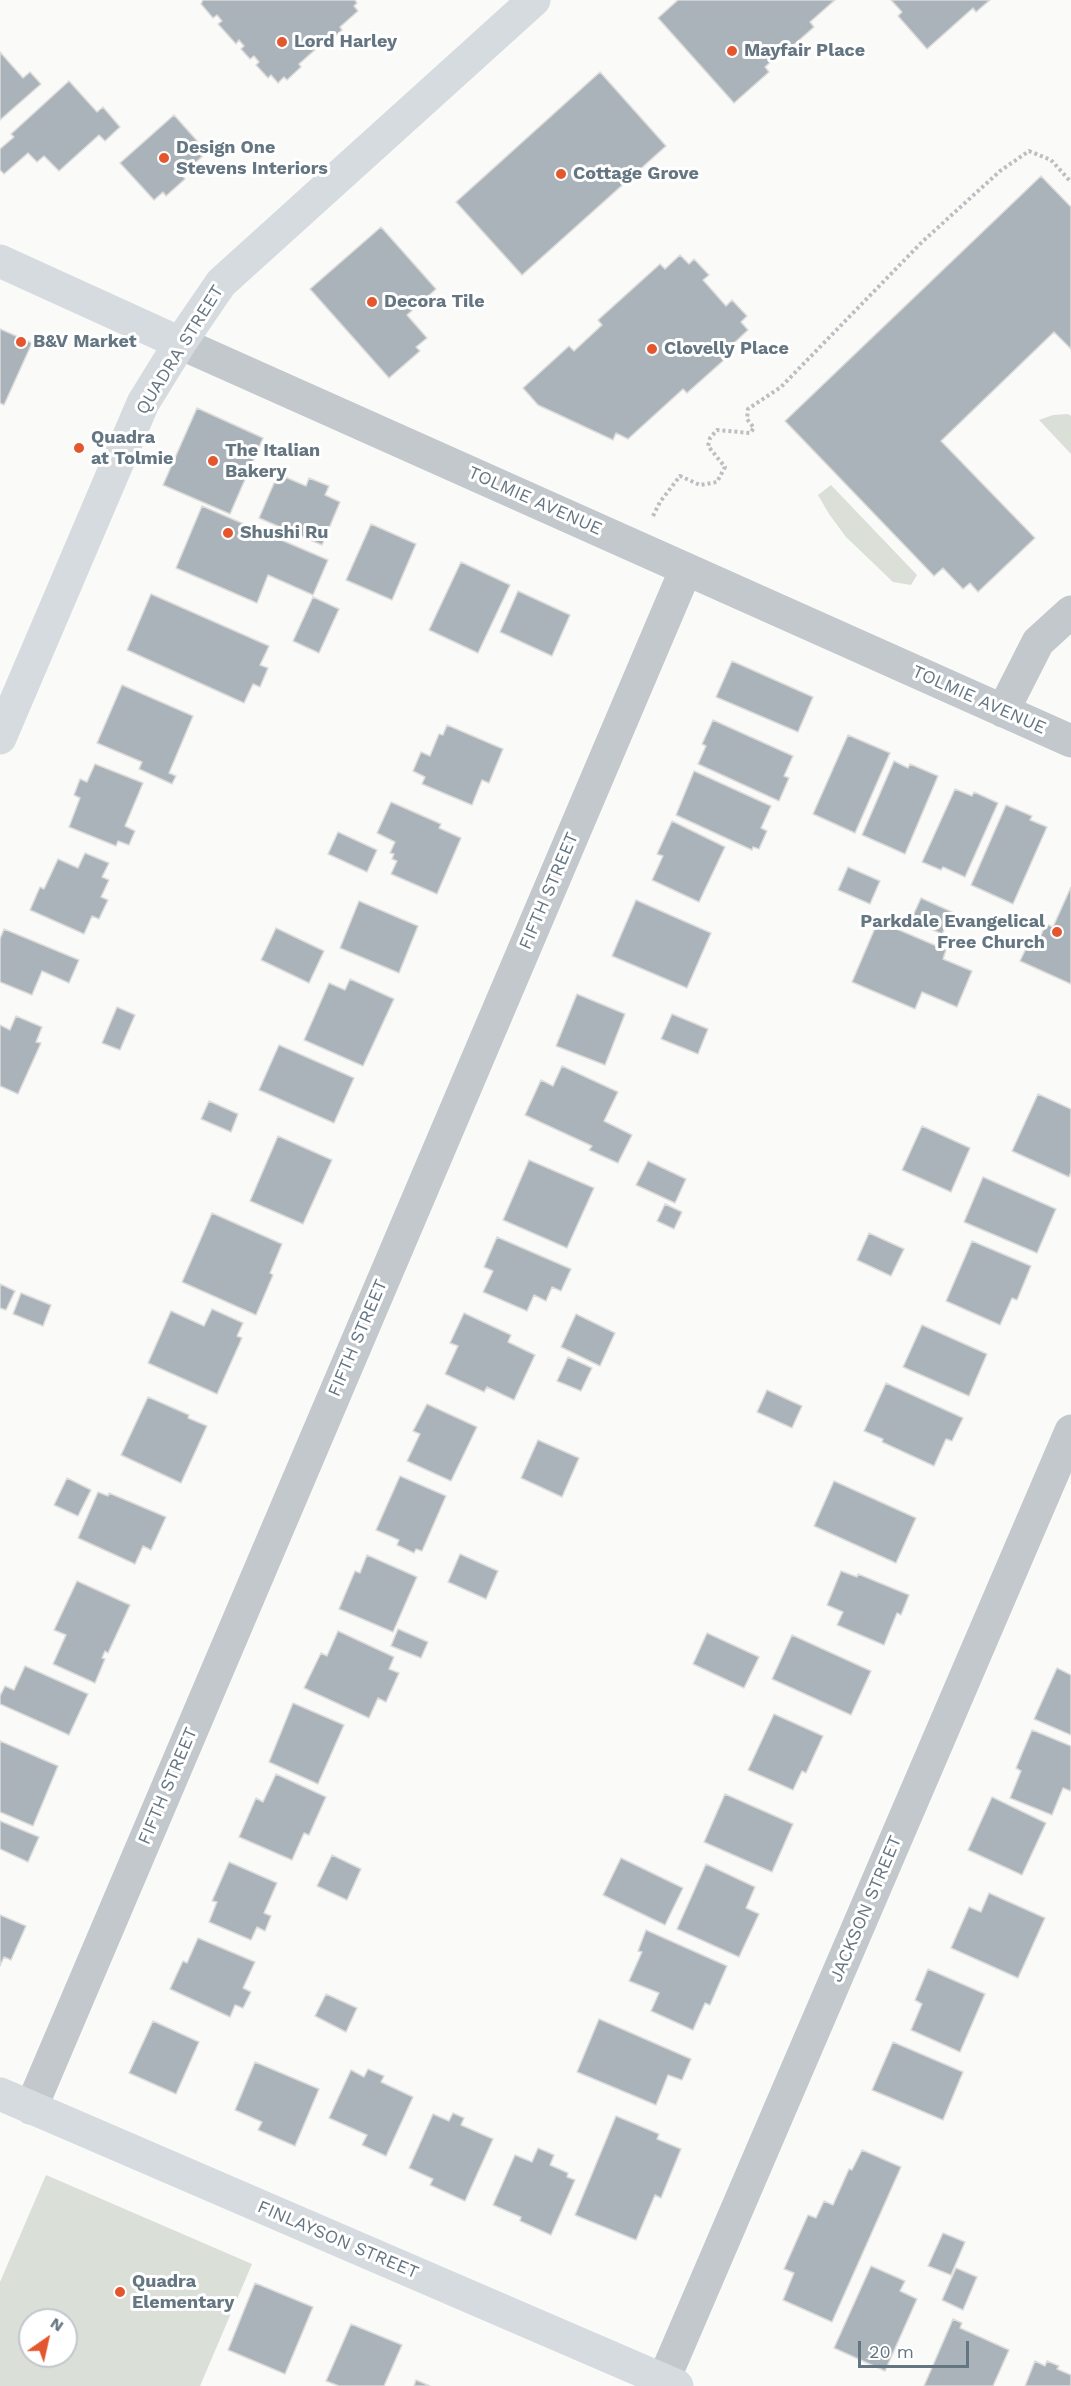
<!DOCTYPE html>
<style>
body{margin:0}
#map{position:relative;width:1071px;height:2386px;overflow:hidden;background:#fafaf8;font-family:"Work Sans",sans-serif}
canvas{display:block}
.north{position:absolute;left:18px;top:2308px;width:60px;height:60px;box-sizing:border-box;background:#fff;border:2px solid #c1c8cd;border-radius:50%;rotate:34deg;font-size:16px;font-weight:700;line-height:24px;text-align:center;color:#657683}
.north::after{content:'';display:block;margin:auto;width:21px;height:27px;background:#e4572e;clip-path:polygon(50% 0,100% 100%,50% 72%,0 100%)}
.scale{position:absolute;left:858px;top:2341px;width:111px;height:27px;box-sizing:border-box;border:3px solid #657683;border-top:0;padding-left:8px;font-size:18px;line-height:21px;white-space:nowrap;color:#657683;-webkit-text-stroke:4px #fff;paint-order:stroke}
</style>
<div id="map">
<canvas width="1071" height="2386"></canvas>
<div class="north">N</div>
<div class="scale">20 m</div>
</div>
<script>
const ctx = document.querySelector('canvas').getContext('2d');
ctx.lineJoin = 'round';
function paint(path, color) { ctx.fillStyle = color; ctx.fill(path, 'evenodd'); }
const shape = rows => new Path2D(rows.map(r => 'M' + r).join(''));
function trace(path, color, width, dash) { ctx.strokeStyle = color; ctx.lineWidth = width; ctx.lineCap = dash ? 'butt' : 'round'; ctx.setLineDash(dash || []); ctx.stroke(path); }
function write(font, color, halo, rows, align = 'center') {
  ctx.font = font + ' "Work Sans",sans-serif'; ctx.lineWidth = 6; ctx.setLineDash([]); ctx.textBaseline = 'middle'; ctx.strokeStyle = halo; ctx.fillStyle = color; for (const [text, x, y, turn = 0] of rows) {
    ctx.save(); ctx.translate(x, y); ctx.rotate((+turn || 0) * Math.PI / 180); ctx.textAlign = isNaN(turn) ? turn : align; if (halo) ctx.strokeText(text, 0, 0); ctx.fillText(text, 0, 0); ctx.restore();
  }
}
paint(shape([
 [1068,414,1071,416,1071,454,1039,420,1053,415],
 [831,485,917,575,911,585,893,582,846,537,829,514,818,495],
 [46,2175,252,2264,200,2386,0,2386,0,2282],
 [30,2320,66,2320,66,2356,30,2356]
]), '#dadfd7');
const building = shape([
 [203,0,355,0,357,3,354,6,358,11,340,27,342,30,328,43,326,40,299,64,301,67,287,80,284,77,278,83,271,75,268,78,256,65,259,62,254,56,250,59,241,49,244,46,239,40,236,44,218,24,222,21,217,15,213,18,201,4,203,0],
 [678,0,835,0,810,22,814,27,789,49,785,45,776,52,778,55,765,67,769,72,734,103,658,18,678,0],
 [891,0,990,0,976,12,973,8,927,49,898,16,902,12,891,0],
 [0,52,23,78,30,72,41,84,0,120,0,52],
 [600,72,666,146,522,275,456,202,600,72],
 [69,81,97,112,103,107,120,127,105,141,99,135,59,171,44,156,37,162,28,153,4,174,0,170,0,149,14,137,11,134,69,81],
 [174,115,207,152,182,175,185,179,166,196,163,192,154,200,120,163,174,115],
 [1041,176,1071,207,1071,349,1054,332,941,441,1035,538,978,592,970,583,963,589,943,568,934,576,785,421,1041,176],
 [381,227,436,289,407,315,427,338,416,347,420,351,389,378,310,289,381,227],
 [680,255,689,264,694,259,709,275,703,280,726,306,732,300,747,316,741,322,748,330,720,356,724,360,687,393,683,389,628,439,616,433,613,440,538,405,523,388,569,346,574,351,602,325,598,320,660,264,665,269,680,255],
 [0,329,32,343,4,405,0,403,0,329],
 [197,408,263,438,230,514,163,485,197,408],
 [278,474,306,486,309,478,329,486,325,495,340,502,322,545,259,518,278,474],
 [202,506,328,560,313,595,268,575,257,603,176,568,202,506],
 [371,524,416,544,392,600,346,580,371,524],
 [461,562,510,585,478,653,429,630,461,562],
 [518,591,570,615,552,656,500,632,518,591],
 [151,594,269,646,260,665,268,668,260,687,253,684,244,703,127,650,151,594],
 [313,597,339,609,319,653,293,641,313,597],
 [732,661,813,697,798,732,716,697,732,661],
 [122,685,193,716,169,773,176,776,172,784,139,769,142,762,97,743,122,685],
 [713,720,793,756,784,776,789,778,779,801,698,764,706,746,702,744,713,720],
 [447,725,503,749,489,783,482,780,472,805,422,784,425,777,413,771,421,752,430,756,439,734,443,735,447,725],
 [848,735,890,753,855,833,813,814,848,735],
 [894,761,908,768,910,764,938,776,905,854,862,835,894,761],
 [95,764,143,783,125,826,135,831,129,845,118,841,116,846,69,827,80,798,74,795,80,779,87,782,95,764],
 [694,771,771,806,761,828,767,831,759,849,753,847,752,850,676,815,694,771],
 [955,789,972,796,974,792,998,803,965,877,943,867,941,870,922,862,955,789],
 [391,802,441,824,439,828,461,838,437,894,391,874,397,861,392,859,394,854,390,853,395,842,377,833,391,802],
 [1006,805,1032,816,1030,820,1047,827,1013,904,971,885,1006,805],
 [672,821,725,847,699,902,652,880,663,856,657,854,672,821],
 [338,832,377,850,367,872,328,854,338,832],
 [85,853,109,863,102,877,109,880,101,897,108,900,99,919,92,916,84,934,30,910,40,887,44,889,58,859,78,868,85,853],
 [848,867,880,881,870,904,838,890,848,867],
 [1071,887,1071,984,1020,961,1031,938,1038,942,1046,924,1053,927,1071,887],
 [921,898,952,912,942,934,911,920,921,898],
 [636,900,711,933,687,988,612,956,636,900],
 [359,901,418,926,399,973,340,948,359,901],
 [878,921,946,950,943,959,972,971,957,1007,922,992,915,1009,852,982,878,921],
 [276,928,324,951,309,983,261,960,276,928],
 [4,929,79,960,69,983,42,971,32,995,0,982,0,939,4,929],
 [350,979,394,999,363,1066,304,1040,329,983,345,990,350,979],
 [577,994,625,1014,605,1065,556,1046,577,994],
 [117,1007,135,1015,120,1050,102,1043,117,1007],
 [672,1014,708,1029,698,1054,661,1039,672,1014],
 [16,1016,42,1027,36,1042,41,1043,18,1094,0,1086,0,1025,10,1030,16,1016],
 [279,1045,354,1078,334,1123,259,1090,279,1045],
 [562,1066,618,1092,604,1121,632,1135,618,1163,589,1150,592,1146,525,1115,541,1080,553,1086,562,1066],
 [1038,1094,1071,1109,1071,1172,1069,1177,1012,1151,1038,1094],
 [209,1101,238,1114,231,1132,201,1119,209,1101],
 [922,1126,970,1148,951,1192,902,1170,922,1126],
 [278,1136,332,1160,303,1224,250,1201,278,1136],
 [529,1160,594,1188,567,1248,503,1220,529,1160],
 [648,1161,686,1179,675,1203,636,1185,648,1161],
 [983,1177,1056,1209,1037,1253,964,1222,983,1177],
 [665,1204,682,1212,674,1229,657,1221,665,1204],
 [212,1213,282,1244,270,1273,273,1275,256,1315,182,1282,212,1213],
 [869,1233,904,1249,891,1276,857,1260,869,1233],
 [497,1237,571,1269,561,1291,552,1287,546,1301,534,1295,527,1311,483,1292,493,1271,484,1267,497,1237],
 [972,1241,1031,1266,1017,1300,1012,1298,1000,1325,946,1301,972,1241],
 [0,1284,15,1291,6,1310,0,1308,0,1284],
 [21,1293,51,1305,43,1326,13,1314,21,1293],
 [212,1309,243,1323,237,1336,242,1338,217,1394,148,1363,171,1311,204,1326,212,1309],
 [464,1313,511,1335,508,1342,535,1355,514,1400,487,1387,484,1392,445,1374,458,1346,450,1343,464,1313],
 [576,1314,615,1333,600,1366,561,1347,576,1314],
 [922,1325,987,1354,969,1396,903,1367,922,1325],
 [568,1357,592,1368,581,1391,557,1381,568,1357],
 [886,1383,963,1418,952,1441,946,1439,934,1466,882,1442,883,1439,864,1431,886,1383],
 [767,1390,802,1406,792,1428,757,1412,767,1390],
 [148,1397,189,1415,188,1418,207,1426,181,1483,121,1455,148,1397],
 [427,1404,477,1427,451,1481,407,1461,420,1434,413,1431,427,1404],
 [538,1440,579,1458,562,1497,521,1478,538,1440],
 [400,1476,446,1496,422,1551,416,1549,414,1553,397,1545,399,1540,376,1530,400,1476],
 [67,1478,91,1490,78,1516,54,1505,67,1478],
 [834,1481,916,1518,896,1563,814,1526,834,1481],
 [98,1492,108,1496,109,1493,166,1517,151,1550,143,1546,135,1564,78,1538,98,1492],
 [460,1554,498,1571,486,1599,448,1582,460,1554],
 [367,1555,417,1577,393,1632,339,1609,355,1571,360,1573,367,1555],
 [841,1571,857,1577,858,1574,909,1595,901,1615,897,1613,884,1645,837,1625,843,1612,827,1605,841,1571],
 [77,1581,130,1605,108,1653,105,1651,102,1658,105,1659,95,1683,53,1664,66,1635,54,1630,77,1581],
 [398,1629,428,1642,421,1658,391,1646,398,1629],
 [338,1631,394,1657,389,1669,399,1673,386,1702,378,1698,369,1718,304,1688,321,1653,327,1656,338,1631],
 [707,1633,759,1657,744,1688,693,1664,707,1633],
 [792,1635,871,1671,851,1715,772,1679,792,1635],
 [25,1666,88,1694,69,1735,0,1704,0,1696,5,1686,14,1690,25,1666],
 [1057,1668,1071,1675,1071,1735,1034,1719,1057,1668],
 [293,1703,344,1725,318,1784,269,1762,293,1703],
 [774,1714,823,1736,806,1773,802,1771,793,1790,748,1770,774,1714],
 [1032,1730,1071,1746,1071,1791,1063,1788,1052,1815,1010,1798,1021,1771,1016,1768,1032,1730],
 [0,1741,58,1766,33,1826,0,1812,0,1741],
 [276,1774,326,1797,309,1835,304,1833,292,1860,239,1837,256,1798,263,1802,276,1774],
 [725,1794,793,1824,772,1872,704,1842,725,1794],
 [992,1797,1046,1823,1022,1875,968,1850,992,1797],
 [0,1821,39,1837,28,1862,0,1849,0,1821],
 [332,1855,361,1869,347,1900,317,1886,332,1855],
 [621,1858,683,1888,665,1925,603,1895,621,1858],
 [229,1862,277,1883,264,1913,271,1916,265,1931,257,1927,251,1940,209,1922,217,1902,212,1901,229,1862],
 [706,1864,755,1887,746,1908,759,1914,739,1957,677,1929,706,1864],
 [989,1893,1045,1918,1018,1978,951,1948,969,1907,981,1912,989,1893],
 [0,1915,26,1926,11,1960,4,1957,0,1966,0,1915],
 [646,1930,727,1966,710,2005,705,2003,693,2030,651,2011,659,1993,629,1981,642,1952,638,1951,646,1930],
 [198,1938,255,1962,243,1988,251,1992,243,2008,235,2005,230,2017,170,1989,183,1961,187,1963,198,1938],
 [928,1969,985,1994,960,2052,911,2030,922,2004,915,2000,928,1969],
 [326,1994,357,2008,346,2032,315,2016,326,1994],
 [599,2019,691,2059,682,2080,668,2075,656,2105,577,2072,599,2019],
 [153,2021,199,2042,176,2094,129,2073,153,2021],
 [893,2042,963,2072,943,2120,872,2090,893,2042],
 [255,2062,319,2089,295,2146,258,2130,262,2122,235,2110,255,2062],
 [368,2069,384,2076,381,2082,413,2097,386,2156,362,2145,367,2135,329,2118,351,2070,364,2077,368,2069],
 [453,2113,464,2118,461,2125,493,2139,465,2201,430,2185,433,2179,409,2168,433,2114,449,2121,453,2113],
 [616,2116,659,2134,657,2139,681,2149,661,2198,655,2195,636,2240,575,2215,616,2116],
 [538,2148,554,2155,550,2165,568,2173,567,2177,575,2180,551,2235,520,2221,521,2217,493,2205,515,2155,532,2162,538,2148],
 [862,2150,901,2167,832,2322,783,2300,794,2273,784,2269,808,2215,816,2218,824,2201,833,2205,849,2169,852,2170,862,2150],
 [943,2233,965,2242,951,2275,928,2266,943,2233],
 [871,2266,905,2281,900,2291,917,2299,885,2371,834,2348,871,2266],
 [956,2268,977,2277,963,2310,942,2300,956,2268],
 [255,2283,313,2307,285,2374,228,2350,255,2283],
 [953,2319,962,2323,960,2328,1009,2350,993,2386,924,2386,953,2319],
 [351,2324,402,2345,384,2386,339,2386,326,2381,351,2324],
 [1035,2361,1045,2366,1047,2361,1059,2366,1057,2369,1071,2375,1071,2386,1025,2386,1035,2361],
 [416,2380,430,2386,414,2386,416,2380]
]);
paint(building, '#aab3b9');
trace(building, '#dcdcda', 1.5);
trace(shape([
 [653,516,660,502,680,476,700,485,717,482,725,467,708,446,710,438,717,430,750,433,754,428,747,419,748,409,781,387,922,242,1000,171,1029,151,1051,160,1071,182]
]), '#bbbfc2', 4, [3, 3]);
trace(shape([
 [180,343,1071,741],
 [1003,711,1038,642,1071,612],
 [31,2108,686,569],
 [661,2386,1071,1431]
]), '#c3c8cc', 33);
trace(shape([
 [0,261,180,343],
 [0,738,143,403,180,343,221,283,534,0],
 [0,2094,677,2386]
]), '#d6dbdf', 33);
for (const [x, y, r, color] of [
 [282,42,6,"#e4572e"],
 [732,51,6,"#e4572e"],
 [164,158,6,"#e4572e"],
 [561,174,6,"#e4572e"],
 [372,302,6,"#e4572e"],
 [21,342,6,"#e4572e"],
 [652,349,6,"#e4572e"],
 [79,448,6,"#e4572e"],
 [213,461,6,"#e4572e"],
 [228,533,6,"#e4572e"],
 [1057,932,6,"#e4572e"],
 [120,2292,6,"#e4572e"]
]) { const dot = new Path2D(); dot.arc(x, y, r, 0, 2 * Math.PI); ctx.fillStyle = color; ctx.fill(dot); trace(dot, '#fff', 2); }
write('bold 18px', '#657683', '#fff', [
 ["Lord Harley",294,42],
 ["Mayfair Place",744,51],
 ["Design One",176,148],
 ["Stevens Interiors",176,169],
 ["Cottage Grove",573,174],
 ["Decora Tile",384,302],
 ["B&V Market",33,342],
 ["Clovelly Place",664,349],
 ["Quadra",91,438],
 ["at Tolmie",91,459],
 ["The Italian",225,451],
 ["Bakery",225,472],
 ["Shushi Ru",240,533],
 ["Parkdale Evangelical",1045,922,"right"],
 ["Free Church",1045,943,"right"],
 ["Quadra",132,2282],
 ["Elementary",132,2303]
], 'left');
write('18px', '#657683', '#fff', [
 ["QUADRA STREET",180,350,-58],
 ["TOLMIE AVENUE",535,501,24],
 ["TOLMIE AVENUE",979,700,24],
 ["FIFTH STREET",549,891,-67],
 ["FIFTH STREET",358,1338,-67],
 ["FIFTH STREET",168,1786,-67],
 ["JACKSON STREET",866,1909,-67],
 ["FINLAYSON STREET",338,2240,23]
]);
</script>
